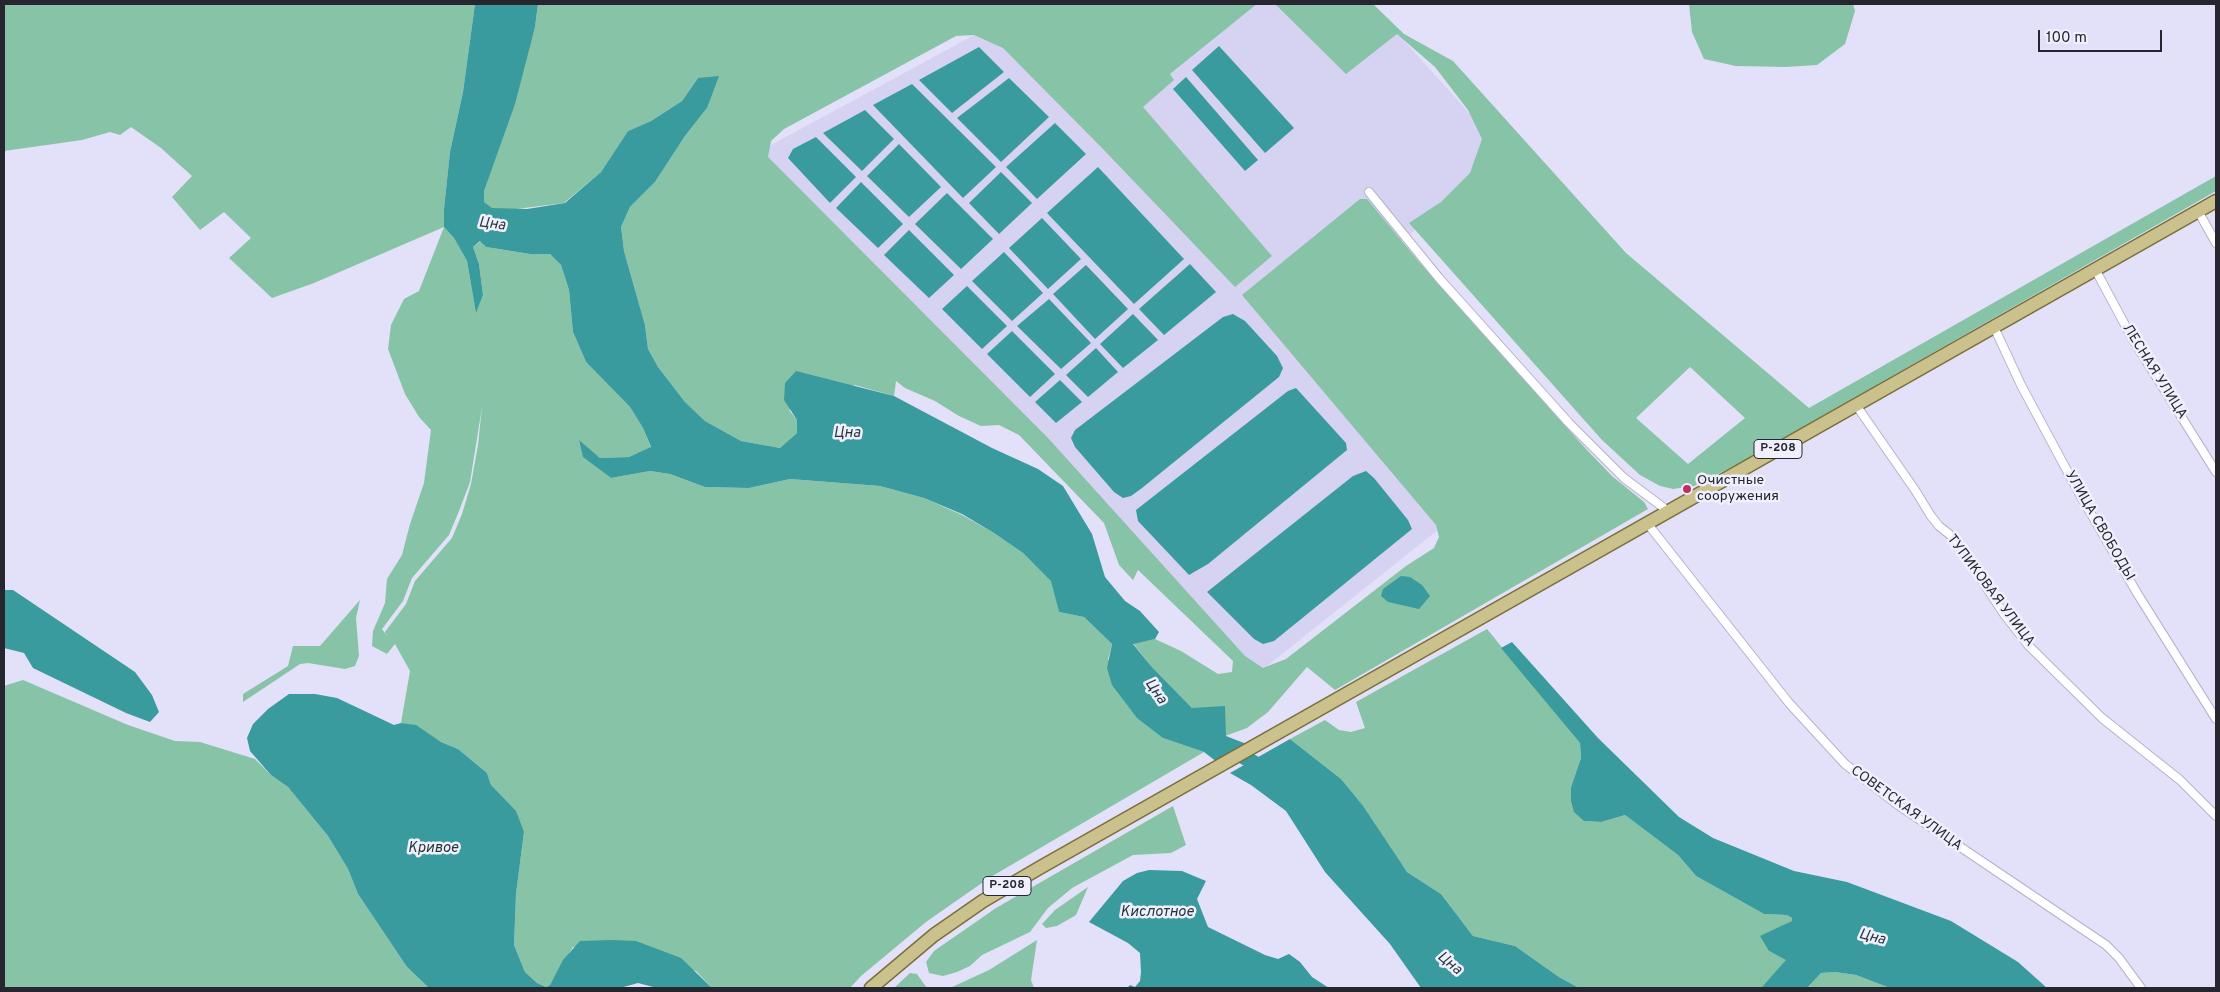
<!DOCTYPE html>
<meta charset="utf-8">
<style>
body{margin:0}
#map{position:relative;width:2220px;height:992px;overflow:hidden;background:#e3e0f9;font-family:Overpass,sans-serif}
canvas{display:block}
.frame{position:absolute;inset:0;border:5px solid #27262f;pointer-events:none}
.scale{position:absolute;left:2038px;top:30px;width:124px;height:22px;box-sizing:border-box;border:2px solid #27262f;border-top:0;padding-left:6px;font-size:15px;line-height:18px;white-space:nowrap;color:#27262f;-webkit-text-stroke:4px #f0effd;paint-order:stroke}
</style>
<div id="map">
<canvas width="2220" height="992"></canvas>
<div class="frame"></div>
<div class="scale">100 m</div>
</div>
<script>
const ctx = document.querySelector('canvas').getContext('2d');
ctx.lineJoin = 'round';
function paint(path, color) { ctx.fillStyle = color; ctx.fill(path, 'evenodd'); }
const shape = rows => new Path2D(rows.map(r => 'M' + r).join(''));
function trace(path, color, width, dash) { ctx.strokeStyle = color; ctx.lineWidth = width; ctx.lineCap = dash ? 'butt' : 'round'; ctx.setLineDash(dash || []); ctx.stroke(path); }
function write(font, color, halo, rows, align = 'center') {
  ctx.font = font + ' Overpass,sans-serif'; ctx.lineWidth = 5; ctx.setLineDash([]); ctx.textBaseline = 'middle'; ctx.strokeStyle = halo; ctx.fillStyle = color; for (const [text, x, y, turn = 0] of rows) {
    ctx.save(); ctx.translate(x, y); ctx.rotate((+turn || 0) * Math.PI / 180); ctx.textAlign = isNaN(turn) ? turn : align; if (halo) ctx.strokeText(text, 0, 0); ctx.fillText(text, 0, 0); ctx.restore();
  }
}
paint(shape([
 [1257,4,1275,4,1338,66,1391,26,1487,133,1476,179,1398,244,1444,525,1257,674,758,152,980,32,996,37,1095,135]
]), '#d6d2f2');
paint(shape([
 [4,4,475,4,463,92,450,152,444,209,444,227,454,238,467,261,476,312,483,295,479,264,473,247,481,241,486,247,530,254,550,254,561,265,569,290,573,332,586,362,630,407,643,428,651,448,629,457,600,458,579,441,584,457,611,478,650,471,670,474,705,487,749,488,790,479,880,486,924,498,962,515,994,533,1023,553,1052,581,1059,612,1084,617,1112,644,1108,659,1163,738,1204,752,989,878,926,922,861,976,850,988,712,988,696,971,573,947,550,985,546,987,537,983,525,972,514,945,516,894,524,832,491,785,487,773,458,749,441,742,416,726,401,723,410,671,395,644,387,654,372,646,373,631,385,603,387,579,402,555,410,524,424,483,431,430,419,417,405,394,388,349,391,325,404,299,419,291,444,227,314,283,272,298,229,258,251,238,224,212,200,230,172,197,192,176,161,148,131,127,120,135,110,132,82,140,4,151],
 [482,407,478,445,471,484,462,514,452,538,415,581,406,604,385,632,388,637,382,629,403,601,412,578,449,535,459,511,470,482],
 [538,4,1257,4,1170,74,1174,80,1143,107,1272,256,1235,287,1102,148,1003,48,974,35,956,36,784,129,771,141,768,157,1048,438,1245,656,1263,668,1286,659,1406,566,1434,548,1439,537,1436,525,1242,295,1360,199,1367,199,1420,263,1586,449,1612,476,1644,502,1648,509,1335,690,1307,667,1268,712,1247,728,1225,736,1192,708,1151,666,1133,643,1155,639,1181,651,1218,674,1232,672,1233,661,1138,570,1133,580,1119,565,1104,523,1019,435,999,425,981,426,959,416,935,401,905,388,896,381,894,396,855,385,789,410,797,420,797,433,780,448,741,441,705,421,685,402,658,367,648,349,645,325,624,251,621,227,630,207,655,182,685,136,707,108,698,78,682,101,651,121,628,131,601,172,564,203,508,210,491,208,484,202,484,191,535,27],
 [1275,4,1373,4,1404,34,1453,61,1626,253,1809,408,2216,176,2216,191,1738,464,1694,486,1673,489,1660,486,1640,475,1602,440,1409,223,1441,202,1470,173,1482,139,1468,110,1435,67,1397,34,1346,74],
 [1690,367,1745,418,1688,464,1636,418],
 [1689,4,1853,4,1855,11,1845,44,1817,65,1786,67,1736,66,1704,59,1692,32],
 [360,600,356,618,359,656,355,666,345,669,308,663,300,664,243,702,243,694,288,666,293,646,320,646],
 [1487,629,1580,743,1581,758,1571,787,1584,821,1601,822,1625,815,1678,855,1696,876,1764,914,1787,915,1792,918,1792,921,1769,951,1787,960,1761,988,1579,988,1559,977,1515,946,1473,936,1441,894,1407,872,1341,779,1290,739,1325,720,1339,730,1351,732,1365,728,1356,702],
 [23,680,128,725,175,741,200,742,255,759,271,775,288,787,328,836,348,869,358,894,407,967,429,988,4,988,4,686],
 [1173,806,1186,845,1171,853,1133,855,1072,888,1048,908,1030,932,982,955,970,966,957,972,943,976,929,973,926,962,934,951,996,908],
 [1088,887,1076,915,1057,926,1046,928,1042,924,1055,910],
 [1037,940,1031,980,1034,988,950,988,989,970],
 [1835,972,1856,975,1890,988,1807,988,1821,973],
 [910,973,917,974,927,988,894,988]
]), '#87c3a7');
paint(shape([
 [475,4,538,4,535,27,515,104,484,191,484,202,492,208,527,209,565,203,601,172,628,131,651,121,682,101,698,78,719,76,707,108,685,136,655,182,630,207,621,227,624,251,645,325,648,349,658,367,685,402,705,421,741,441,780,448,797,433,797,420,784,400,785,383,796,371,894,396,992,448,1038,469,1063,486,1092,534,1105,577,1125,601,1140,611,1159,632,1155,639,1133,644,1151,666,1192,708,1225,706,1226,736,1262,750,1226,769,1204,752,1163,738,1137,718,1112,685,1107,668,1112,644,1084,617,1059,612,1051,581,1023,553,994,533,962,514,924,498,880,486,790,479,749,488,705,487,670,474,650,471,611,478,583,457,579,440,600,458,629,457,651,447,643,428,630,407,586,362,573,332,569,290,561,265,550,254,530,254,486,247,480,241,473,247,479,264,483,295,476,313,467,261,454,238,444,227,444,209,450,152,463,92],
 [1219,46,1294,128,1265,153,1192,70],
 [979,47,1004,72,952,113,919,80],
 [1186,77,1258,160,1245,171,1173,89],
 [1009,78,1049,117,1001,162,957,118],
 [912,84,996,167,963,198,873,105],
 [865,110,894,139,862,171,823,133],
 [1055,123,1086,154,1037,199,1006,167],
 [816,137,856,177,830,203,788,158,793,149],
 [899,144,941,187,909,217,867,176],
 [1098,167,1184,259,1134,304,1047,213],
 [1001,172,1032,203,999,234,969,203],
 [861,182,903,224,878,248,836,208],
 [947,193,993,239,961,269,915,224],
 [1042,218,1081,259,1048,289,1009,248],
 [909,230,954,275,929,298,884,255],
 [1004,252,1043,293,1012,321,972,281],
 [1190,264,1216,292,1164,335,1139,309],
 [1086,265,1128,309,1095,339,1053,294],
 [967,286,1007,326,982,349,942,309],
 [1049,299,1091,343,1061,369,1017,326],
 [1133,314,1158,340,1123,368,1100,344],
 [1233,314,1245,321,1277,356,1283,368,1279,377,1142,488,1131,496,1123,498,1114,492,1075,447,1071,438,1075,430,1223,317],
 [1012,331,1055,374,1030,397,987,354],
 [1096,348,1118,372,1088,397,1066,375],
 [1060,380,1082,402,1056,423,1035,402],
 [1296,388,1346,443,1347,450,1208,564,1189,575,1138,521,1136,510,1288,391],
 [1366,471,1374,478,1408,520,1412,529,1274,641,1263,644,1254,639,1207,592,1353,476],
 [1401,576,1410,577,1422,585,1430,596,1419,609,1388,602,1381,596,1383,589],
 [4,590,13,590,135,672,152,695,159,712,150,722,126,713,33,668,24,653,4,648],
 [1512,642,1598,738,1679,817,1713,838,1794,871,1847,882,1951,921,2018,962,2047,988,1890,988,1856,975,1835,972,1821,973,1807,988,1761,988,1786,960,1769,951,1760,936,1792,921,1792,918,1787,915,1764,914,1696,876,1678,855,1625,815,1601,822,1584,821,1574,812,1571,801,1571,787,1581,758,1580,743,1501,648],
 [289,694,315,694,337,698,394,725,401,723,416,725,441,742,458,749,487,773,491,785,516,811,524,832,516,894,514,945,525,972,537,983,546,987,550,985,563,960,580,941,612,940,636,941,681,958,712,988,657,988,638,983,620,988,429,988,407,967,358,894,348,869,328,836,288,787,271,775,250,751,247,738,253,724,268,709],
 [1290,739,1341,779,1363,806,1407,872,1441,894,1473,936,1515,946,1559,977,1579,988,1421,988,1390,944,1325,872,1286,811,1251,785,1230,773],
 [1149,870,1182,871,1206,881,1197,899,1208,927,1265,955,1278,959,1289,954,1300,962,1312,977,1329,988,1127,988,1130,985,1135,987,1140,981,1141,972,1140,953,1128,943,1089,922,1123,881,1137,873]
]), '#399b9d');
trace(shape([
 [1229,748,1269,772]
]), '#399b9d', 15);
const street = shape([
 [1369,192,1439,278,1569,423,1624,478,1668,511],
 [2198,211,2216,243],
 [2095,269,2132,338,2216,472],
 [1994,327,2021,385,2079,493,2137,593,2216,719],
 [1856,405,1915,490,1931,516,1939,526,1954,538,2004,614,2029,646,2102,718,2180,780,2216,816],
 [1647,523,1789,703,1845,764,1898,805,2106,945,2119,958,2141,988]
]);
const primary = shape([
 [871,988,934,935,983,901,1041,867,2216,201]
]);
trace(street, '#b5b2ca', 10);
trace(primary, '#7a6f3b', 15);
trace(street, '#fff', 8);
trace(primary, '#cac18d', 12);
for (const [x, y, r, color] of [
 [1687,489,5,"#be3060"]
]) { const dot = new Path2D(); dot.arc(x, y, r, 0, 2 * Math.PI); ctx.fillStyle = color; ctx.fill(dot); trace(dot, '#f0effd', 2); }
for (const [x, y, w] of [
 [1778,449,48],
 [1007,886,48]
]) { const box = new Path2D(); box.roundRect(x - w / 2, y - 9.5, w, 19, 4); ctx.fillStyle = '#f0effd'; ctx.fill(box); trace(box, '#27262f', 1); }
write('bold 12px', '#27262f', null, [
 ["Р-208",1778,449],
 ["Р-208",1007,886]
]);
write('14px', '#27262f', '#f0effd', [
 ["ЛЕСНАЯ УЛИЦА",2154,372,58],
 ["УЛИЦА СВОБОДЫ",2099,526,60],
 ["ТУПИКОВАЯ УЛИЦА",1990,591,53],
 ["СОВЕТСКАЯ УЛИЦА",1906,809,36]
]);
write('14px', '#27262f', '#f0effd', [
 ["Очистные",1697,481],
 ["сооружения",1697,497]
], 'left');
write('italic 15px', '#1f3535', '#f0effd', [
 ["Цна",492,225,7],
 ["Цна",847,434],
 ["Цна",1155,692,56],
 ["Кривое",433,849],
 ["Кислотное",1157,913],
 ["Цна",1872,938,14],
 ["Цна",1449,964,40]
]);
</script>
